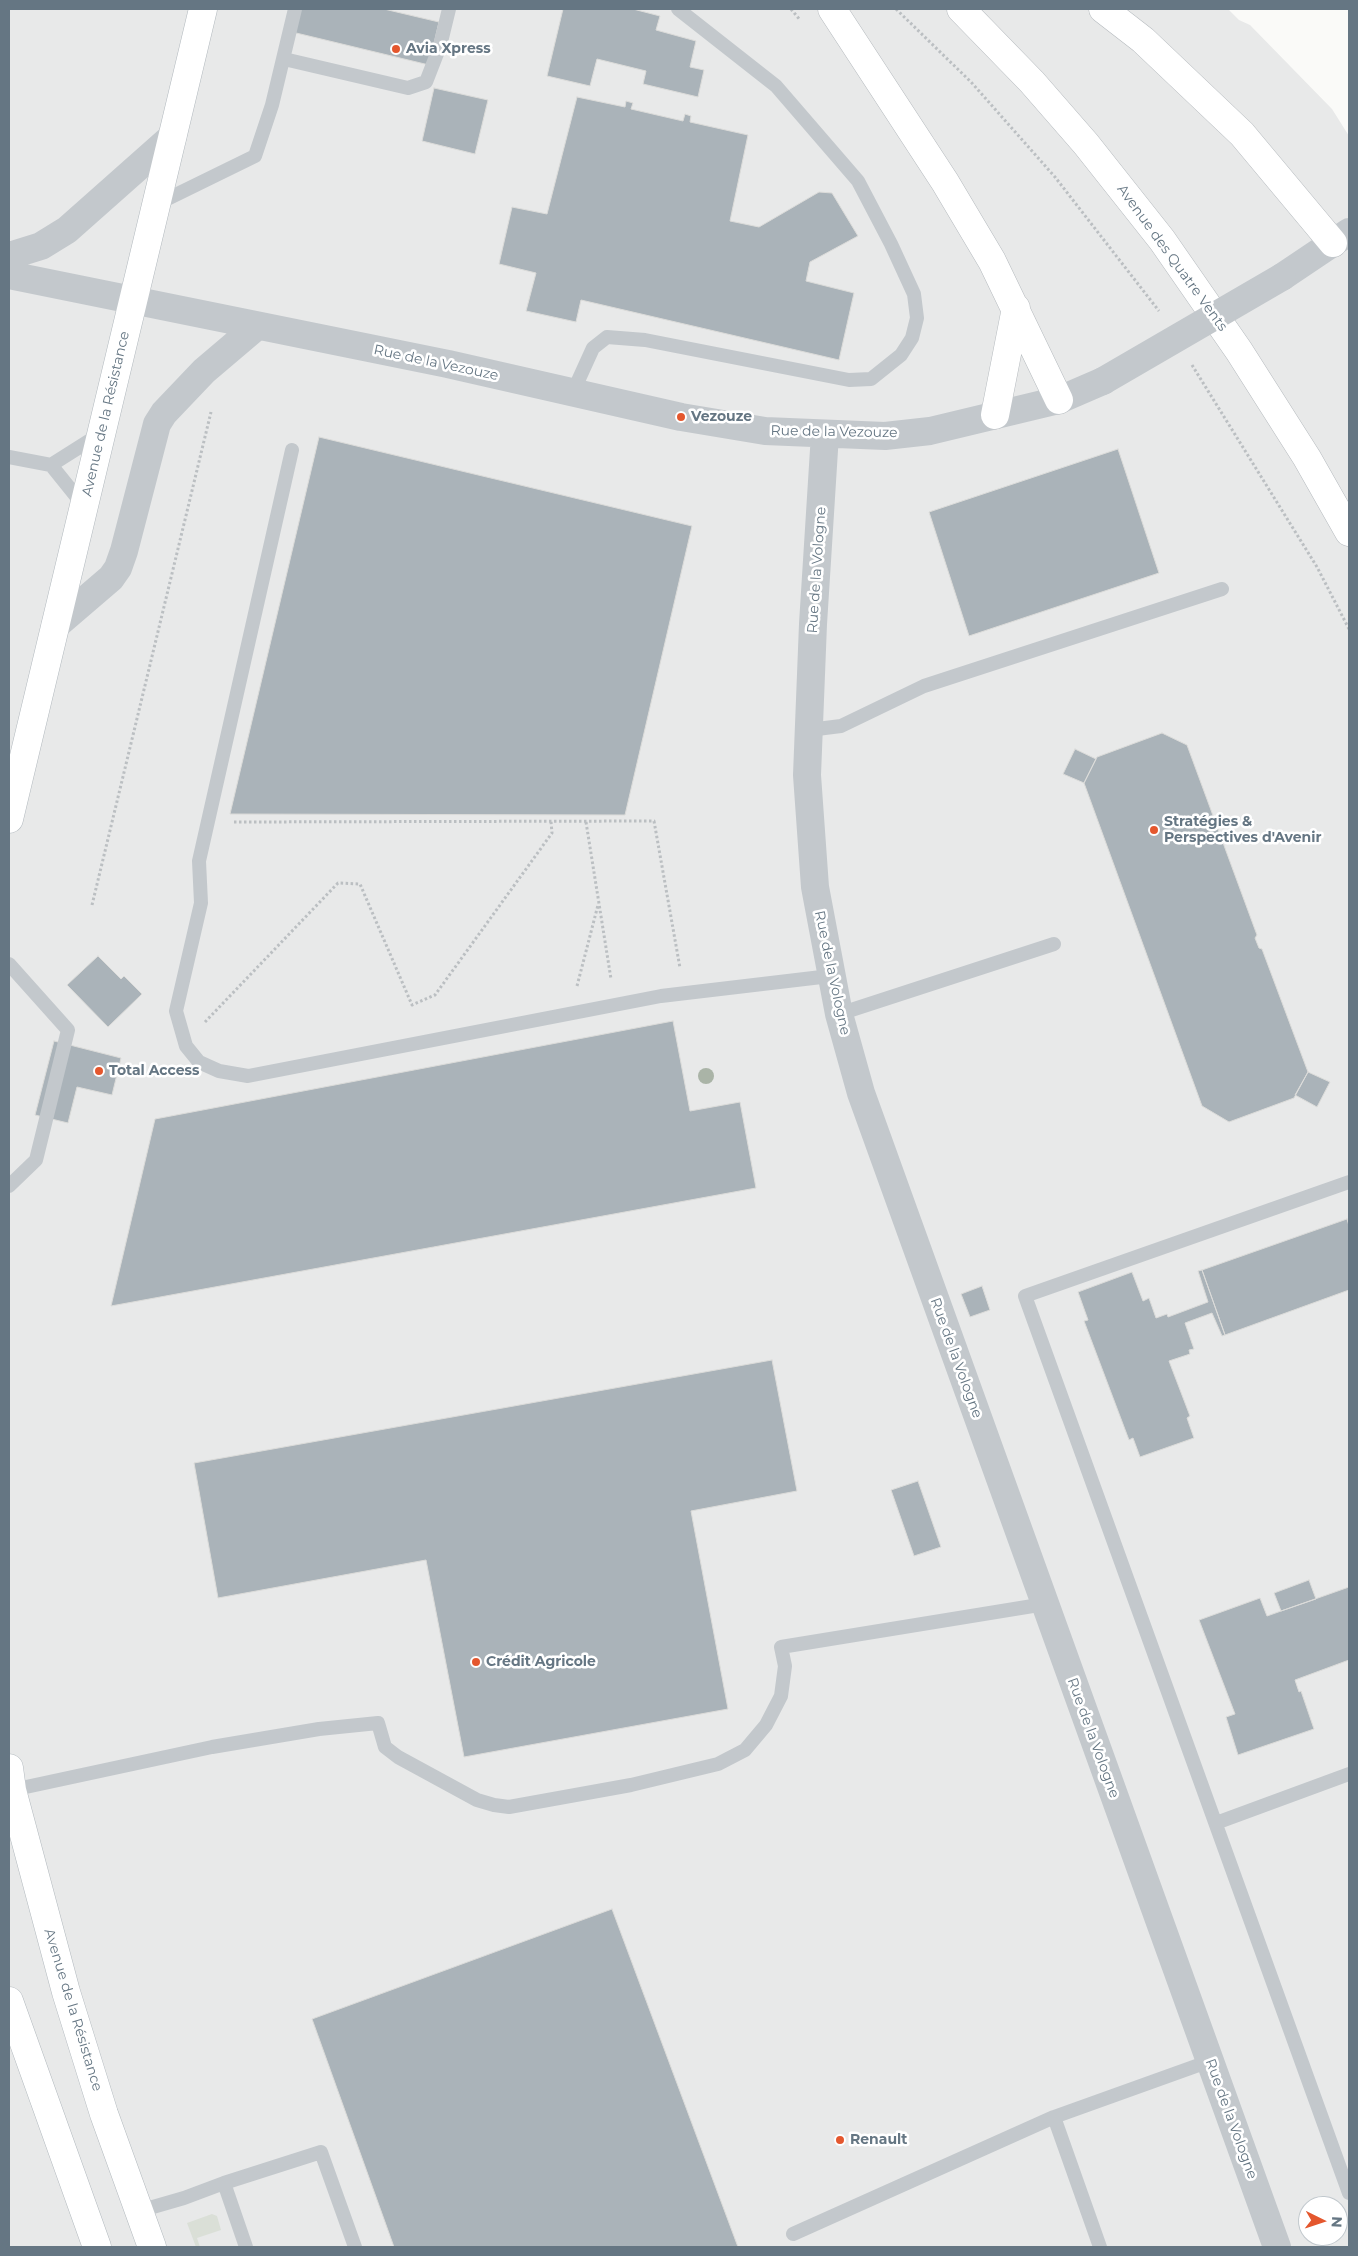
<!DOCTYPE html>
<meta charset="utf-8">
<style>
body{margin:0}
#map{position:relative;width:1358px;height:2256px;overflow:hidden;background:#fafaf8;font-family:Montserrat,sans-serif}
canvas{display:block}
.frame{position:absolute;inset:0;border:10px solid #657683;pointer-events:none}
.north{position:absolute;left:1298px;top:2196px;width:50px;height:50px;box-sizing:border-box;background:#fff;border:1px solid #c1c8cd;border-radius:50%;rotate:94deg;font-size:14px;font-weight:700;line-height:20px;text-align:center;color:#657683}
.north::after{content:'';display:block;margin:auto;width:18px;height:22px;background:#e4572e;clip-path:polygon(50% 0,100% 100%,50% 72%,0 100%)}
</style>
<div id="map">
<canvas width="1358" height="2256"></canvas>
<div class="frame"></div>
<div class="north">N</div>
</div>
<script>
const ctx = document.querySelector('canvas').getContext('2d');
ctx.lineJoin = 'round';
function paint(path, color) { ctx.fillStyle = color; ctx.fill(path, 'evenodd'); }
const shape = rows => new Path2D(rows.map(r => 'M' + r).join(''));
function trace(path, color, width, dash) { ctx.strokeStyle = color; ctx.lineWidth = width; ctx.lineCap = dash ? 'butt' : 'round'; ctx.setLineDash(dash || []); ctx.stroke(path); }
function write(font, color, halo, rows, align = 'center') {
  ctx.font = font + ' Montserrat,sans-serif'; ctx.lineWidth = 5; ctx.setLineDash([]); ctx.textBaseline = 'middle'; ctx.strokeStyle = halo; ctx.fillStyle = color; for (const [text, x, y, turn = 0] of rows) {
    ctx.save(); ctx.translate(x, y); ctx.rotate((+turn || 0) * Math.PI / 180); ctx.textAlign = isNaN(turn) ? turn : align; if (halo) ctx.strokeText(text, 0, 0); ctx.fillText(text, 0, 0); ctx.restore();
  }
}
paint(shape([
 [9,9,1228,9,1239,20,1250,25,1332,109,1349,136,1349,2247,9,2247],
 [1308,2206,1338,2206,1338,2236,1308,2236]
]), '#e8e9e9');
paint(shape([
 [212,2214,217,2216,221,2230,197,2238,200,2247,196,2247,187,2223]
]), '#dadfd7');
const building = shape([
 [298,9,384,9,439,22,429,65,292,32,298,9],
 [563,9,633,9,660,16,656,30,696,41,690,67,704,70,698,97,643,84,646,71,597,59,590,86,547,76,563,9],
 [434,88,488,100,475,154,422,141,434,88],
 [577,97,625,107,626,101,633,103,631,109,683,121,685,114,691,116,690,122,748,135,730,221,759,227,819,192,832,193,858,236,810,262,806,281,854,293,839,360,581,300,576,322,526,311,536,273,499,264,512,207,547,214,577,97],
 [319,437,692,526,625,815,230,814,319,437],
 [1118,449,1159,573,969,636,929,512,1118,449],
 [1162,733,1187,745,1257,935,1255,938,1259,948,1262,949,1308,1072,1294,1098,1229,1122,1202,1106,1084,783,1097,757,1162,733],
 [1075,749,1096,759,1084,783,1063,774,1075,749],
 [98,956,121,979,124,976,142,994,108,1027,67,985,98,956],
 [673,1021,690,1111,740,1102,756,1188,111,1306,155,1119,673,1021],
 [54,1041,121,1058,112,1095,77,1087,68,1123,35,1115,54,1041],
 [1308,1072,1330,1082,1317,1107,1295,1095,1308,1072],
 [1347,1219,1349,1226,1349,1290,1225,1335,1202,1270,1347,1219],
 [1202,1270,1225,1335,1222,1336,1212,1313,1185,1323,1194,1349,1189,1350,1190,1354,1169,1361,1190,1416,1187,1418,1194,1438,1140,1457,1133,1438,1129,1440,1084,1321,1088,1320,1078,1292,1132,1272,1143,1301,1149,1298,1156,1318,1167,1314,1168,1317,1208,1302,1198,1271,1202,1270],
 [982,1286,990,1310,970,1317,961,1294,982,1286],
 [772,1360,797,1491,691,1511,728,1709,464,1757,426,1560,218,1598,194,1463,772,1360],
 [918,1481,941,1547,914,1556,891,1490,918,1481],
 [1309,1580,1316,1599,1281,1611,1274,1593,1309,1580],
 [1349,1587,1349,1660,1295,1680,1299,1692,1301,1691,1314,1729,1238,1755,1226,1717,1235,1714,1199,1620,1260,1598,1267,1616,1349,1587],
 [612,1909,738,2247,394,2247,312,2019,612,1909]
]);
paint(building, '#aab3b9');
trace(building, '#dcdcda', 1);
const secondary = shape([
 [9,819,203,9],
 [9,1768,12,1790,66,1992,104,2114,152,2247],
 [9,2001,97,2247]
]);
const primary = shape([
 [832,9,945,182,992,261,1059,400],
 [961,9,1032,82,1086,144,1162,240,1239,351,1307,458,1349,532],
 [1103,9,1143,40,1242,134,1333,243],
 [995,415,1016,308]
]);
trace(secondary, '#b3babf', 29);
trace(primary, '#b5babe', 29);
trace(shape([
 [791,9,800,20],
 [896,9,971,82,1055,177,1159,311],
 [1192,365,1317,567,1349,629],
 [234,822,654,821,680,968],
 [586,822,611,979],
 [92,905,211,412],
 [577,986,598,905],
 [205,1022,338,883,360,884,412,1005,435,995,552,833,551,822]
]), '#bbbfc2', 3, [2.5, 2.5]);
trace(shape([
 [284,59,408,88,426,82,440,46,449,9],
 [157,204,255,156,272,105,295,9],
 [573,392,593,348,607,337,645,340,849,380,871,379,901,355,912,338,917,318,914,294,891,244,858,181,776,86,678,9],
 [292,450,199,861,201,903,176,1011,186,1046,199,1062,219,1071,248,1076,661,996,830,976],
 [9,457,51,465,84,506],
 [51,465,100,434],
 [809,730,841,726,924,686,1222,589],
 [9,964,68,1030,36,1160,9,1186],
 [839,1014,1054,944],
 [1349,1182,1025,1296,1349,2193],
 [12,1790,212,1747,319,1729,378,1723,385,1747,398,1757,477,1800,494,1805,509,1807,631,1785,718,1764,745,1750,766,1725,781,1696,785,1666,781,1647,1045,1604],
 [1216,1823,1349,1774],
 [1054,2117,1100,2247],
 [224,2183,321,2152,355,2247],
 [139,2211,184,2198,224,2183,246,2247],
 [793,2234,1054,2117,1210,2061]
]), '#c3c8cc', 14);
trace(shape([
 [9,256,41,246,67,230,173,136],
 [9,275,448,364,681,417,765,431,885,436,930,431,1059,400,1103,381],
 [1282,277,1349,232],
 [825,434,813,624,807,775,815,887,839,1014,861,1093,1277,2247],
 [55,626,111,578,118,568,124,551,157,424,164,413,204,371,257,326]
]), '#c3c8cc', 28);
trace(secondary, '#fff', 28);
trace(primary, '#fff', 28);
trace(shape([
 [1103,381,1282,277]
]), '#c3c8cc', 28);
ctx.fillStyle = '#aab4a7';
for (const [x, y] of [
 [706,1076]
]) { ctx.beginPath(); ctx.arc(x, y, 8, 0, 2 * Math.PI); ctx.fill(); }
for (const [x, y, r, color] of [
 [396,49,5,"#e4572e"],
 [681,417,5,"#e4572e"],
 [1154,830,5,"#e4572e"],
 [99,1071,5,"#e4572e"],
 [476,1662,5,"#e4572e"],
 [840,2140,5,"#e4572e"]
]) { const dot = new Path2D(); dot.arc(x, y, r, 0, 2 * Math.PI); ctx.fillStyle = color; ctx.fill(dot); trace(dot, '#fff', 2); }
write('bold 14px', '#657683', '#fff', [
 ["Avia Xpress",406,49],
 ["Vezouze",691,417],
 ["Stratégies &",1164,822],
 ["Perspectives d'Avenir",1164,838],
 ["Total Access",109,1071],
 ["Crédit Agricole",486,1662],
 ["Renault",850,2140]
], 'left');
write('14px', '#657683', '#fff', [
 ["Avenue des Quatre Vents",1172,258,54],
 ["Rue de la Vezouze",436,363,12],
 ["Avenue de la Résistance",106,414,-77],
 ["Rue de la Vezouze",834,432,1],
 ["Rue de la Vologne",817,570,-86],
 ["Rue de la Vologne",832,973,78],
 ["Rue de la Vologne",956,1358,70],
 ["Rue de la Vologne",1093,1738,70],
 ["Avenue de la Résistance",73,2010,73],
 ["Rue de la Vologne",1231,2119,70]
]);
</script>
